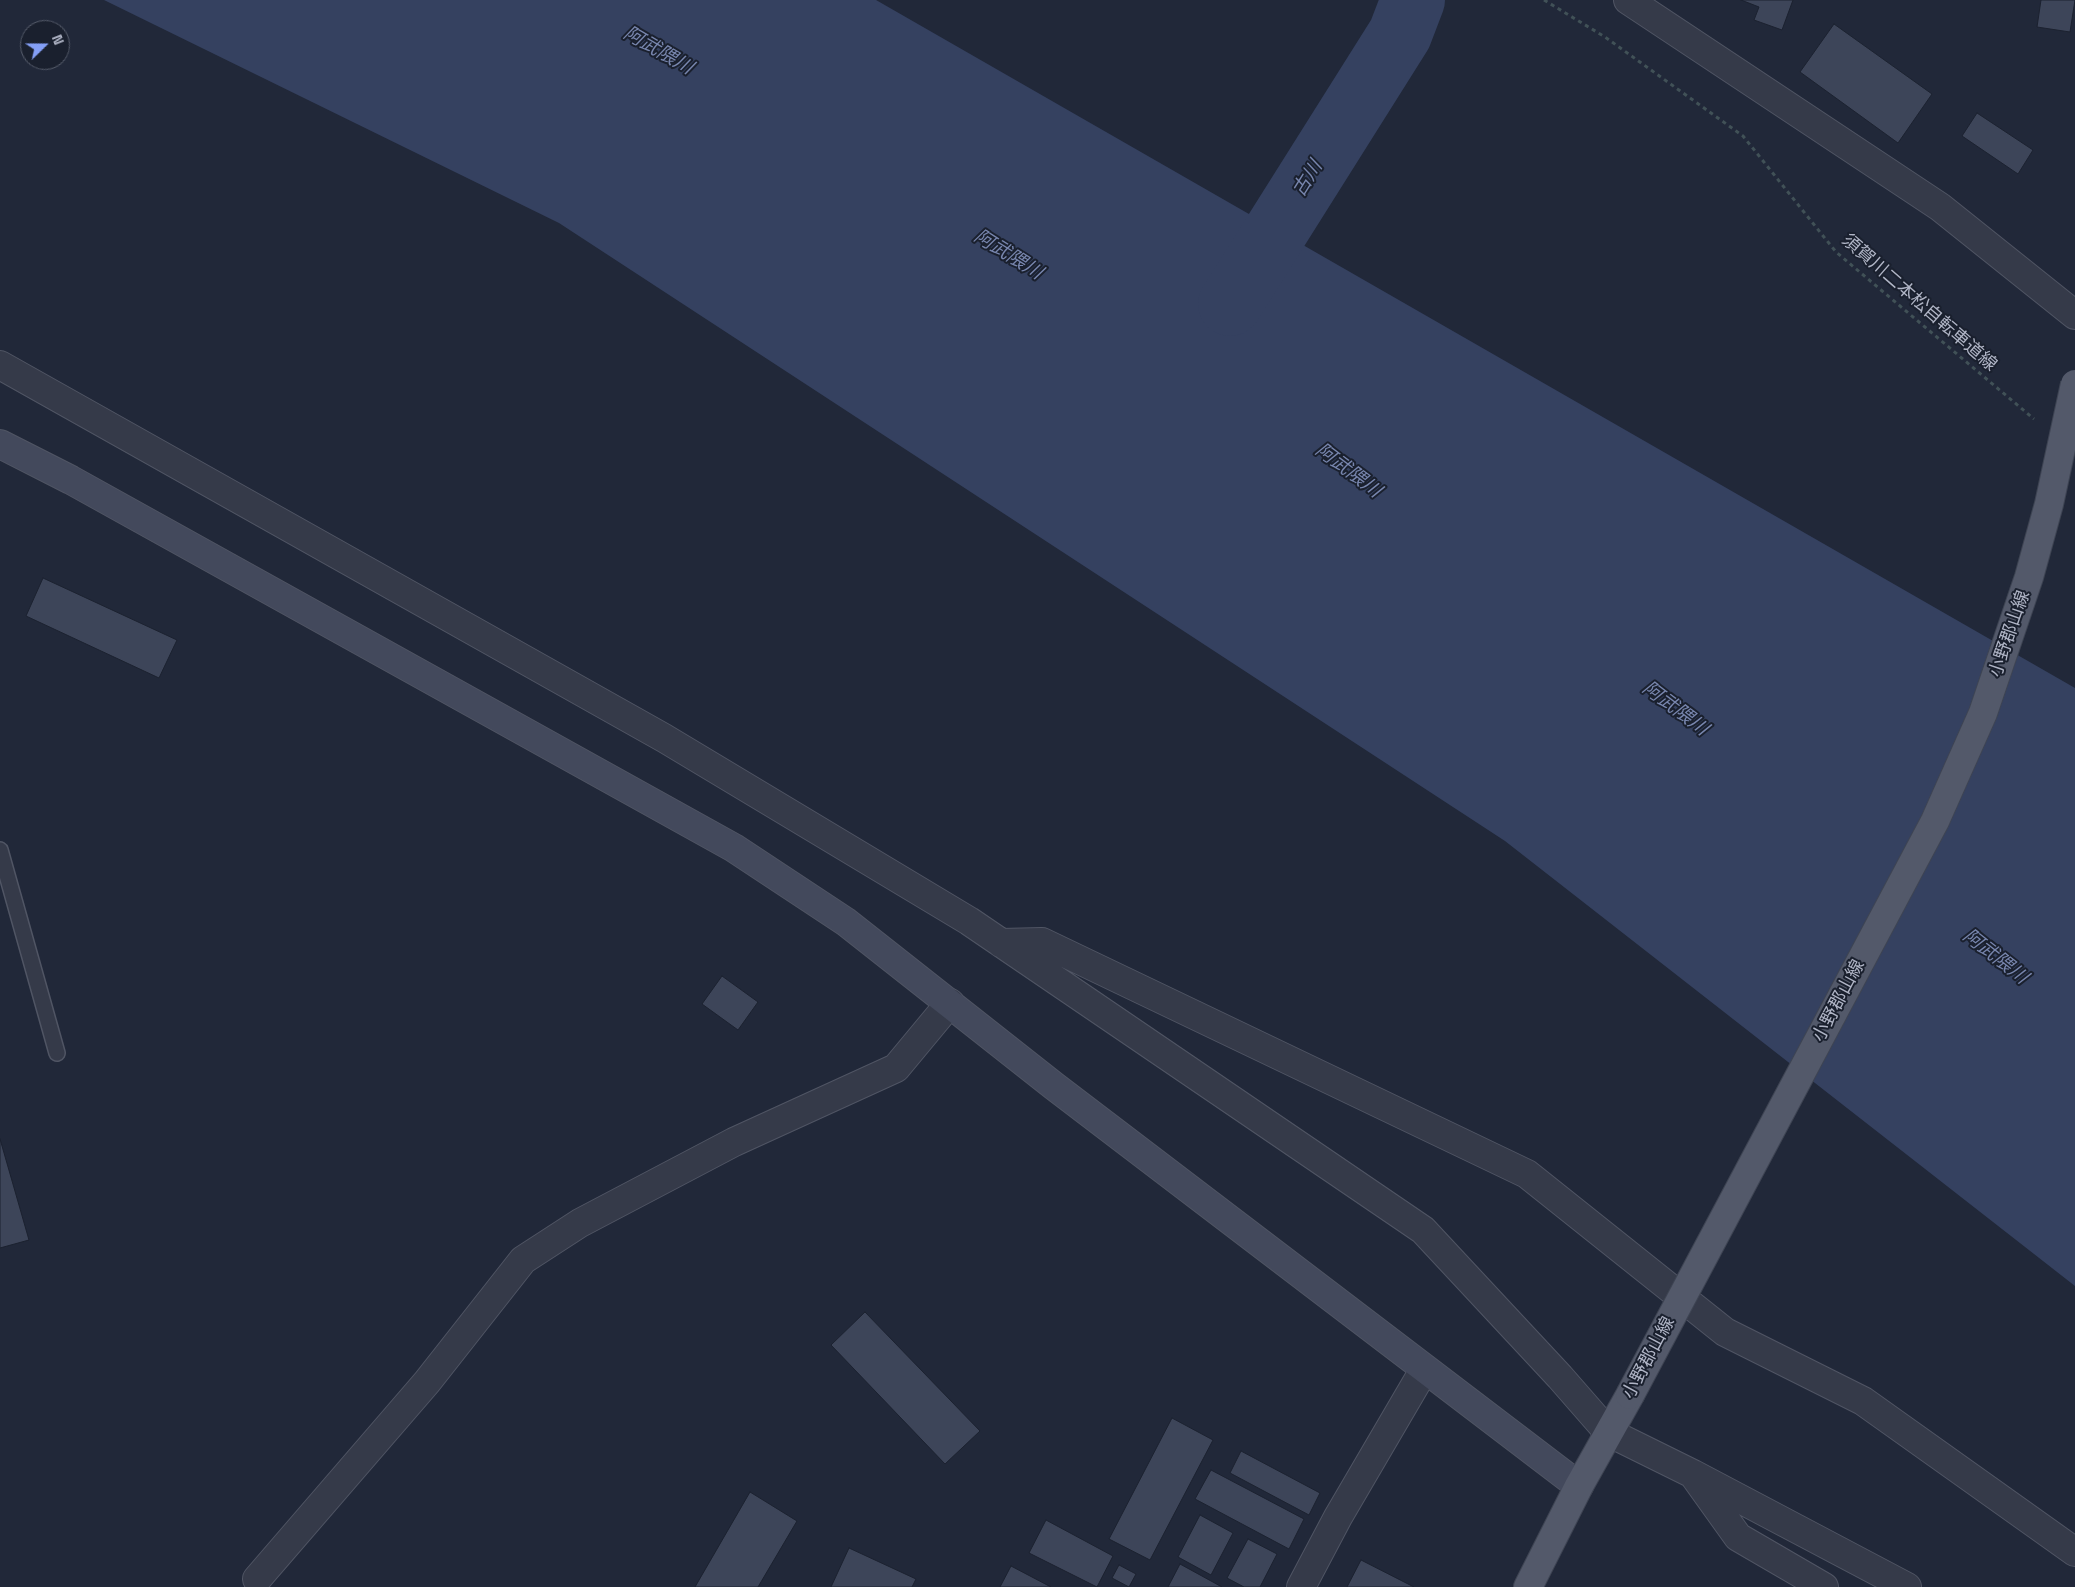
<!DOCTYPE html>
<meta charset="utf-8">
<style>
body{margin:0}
#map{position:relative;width:2075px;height:1587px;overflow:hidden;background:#212839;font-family:"Space Grotesk",sans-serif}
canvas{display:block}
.north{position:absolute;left:20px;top:20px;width:50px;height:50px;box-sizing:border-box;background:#1a202e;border:1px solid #565c6b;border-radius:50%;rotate:68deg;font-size:14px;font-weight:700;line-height:20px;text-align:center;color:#b0b5c6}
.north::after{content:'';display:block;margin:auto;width:18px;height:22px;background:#849ff6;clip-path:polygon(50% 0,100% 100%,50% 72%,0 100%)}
</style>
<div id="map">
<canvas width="2075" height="1587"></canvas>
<div class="north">N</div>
</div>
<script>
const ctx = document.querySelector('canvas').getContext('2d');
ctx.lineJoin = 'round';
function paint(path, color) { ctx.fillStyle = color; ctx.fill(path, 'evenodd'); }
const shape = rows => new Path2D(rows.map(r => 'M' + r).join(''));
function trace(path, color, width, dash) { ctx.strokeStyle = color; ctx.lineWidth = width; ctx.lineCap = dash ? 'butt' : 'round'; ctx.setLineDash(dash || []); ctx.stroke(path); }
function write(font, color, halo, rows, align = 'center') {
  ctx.font = font + ' "Space Grotesk","Noto Sans JP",sans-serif'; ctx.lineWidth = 4; ctx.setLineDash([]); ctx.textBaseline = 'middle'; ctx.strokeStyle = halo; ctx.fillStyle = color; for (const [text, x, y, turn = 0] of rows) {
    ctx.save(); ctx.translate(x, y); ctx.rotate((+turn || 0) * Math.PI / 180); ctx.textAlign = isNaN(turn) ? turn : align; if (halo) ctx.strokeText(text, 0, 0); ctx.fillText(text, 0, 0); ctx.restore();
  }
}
paint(shape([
 [104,0,876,0,2075,688,2075,1286,1505,841,559,223]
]), '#354160');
trace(shape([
 [1230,304,1400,34,1413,0]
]), '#354160', 64);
const building = shape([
 [1741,0,1793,0,1782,30,1754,20,1759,7,1741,0],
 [2041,0,2075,0,2070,32,2037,27,2041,0],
 [1834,24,1932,94,1898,143,1800,72,1834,24],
 [1977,113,2033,150,2018,174,1962,136,1977,113],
 [43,578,177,640,159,678,26,616,43,578],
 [722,976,758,1002,738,1030,702,1004,722,976],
 [0,1139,29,1240,0,1248,0,1139],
 [865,1312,980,1431,945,1464,831,1345,865,1312],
 [1172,1418,1213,1440,1150,1560,1109,1539,1172,1418],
 [1241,1451,1320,1493,1309,1515,1230,1473,1241,1451],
 [1211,1470,1304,1519,1289,1549,1195,1499,1211,1470],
 [750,1492,797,1521,758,1587,695,1587,750,1492],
 [1200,1515,1233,1533,1211,1575,1178,1557,1200,1515],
 [1046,1520,1113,1556,1097,1587,1029,1553,1046,1520],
 [1248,1539,1277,1554,1260,1587,1244,1587,1227,1578,1248,1539],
 [849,1548,916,1579,912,1587,831,1587,849,1548],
 [1361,1560,1414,1587,1347,1587,1361,1560],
 [1180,1564,1222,1587,1168,1587,1180,1564],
 [1119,1565,1136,1574,1129,1587,1112,1578,1119,1565],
 [1011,1566,1051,1587,1000,1587,1011,1566]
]);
paint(building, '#3d4559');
trace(building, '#1c2230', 1);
const lane = shape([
 [0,850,57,1053]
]);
const street = shape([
 [1628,0,1940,207,2075,315],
 [0,365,664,738,969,921,1423,1230,1560,1377,1608,1432,1693,1474,1907,1587],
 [1001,943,1042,942,1527,1174,1725,1332,1863,1401,2075,1552],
 [1695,1477,1738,1537,1824,1587],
 [257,1579,427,1382,523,1260,580,1223,734,1142,896,1068,950,1003],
 [1301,1587,1338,1517,1424,1370]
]);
const secondary = shape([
 [0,444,71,480,734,848,846,922,1054,1086,1579,1486]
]);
const primary = shape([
 [1528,1587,1579,1486,1630,1395]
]);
trace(lane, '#505564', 18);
trace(street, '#505564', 30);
trace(secondary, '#505564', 30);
trace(primary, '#3e4453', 30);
trace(shape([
 [1544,0,1605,37,1743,136,1836,252,2034,419]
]), '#415157', 3, [4, 4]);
trace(lane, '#353a49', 15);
trace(street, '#353a49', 28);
trace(secondary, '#43495c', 28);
trace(primary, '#53596a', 28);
const primaryBridge = shape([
 [1630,1395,1935,821,1983,713,2029,577,2049,504,2075,384]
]);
trace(primaryBridge, '#3e4453', 30, []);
trace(primaryBridge, '#53596a', 28);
write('18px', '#b0b5c6', '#1a202e', [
 ["須賀川二本松自転車道線",1919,303,41],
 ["小野郡山線",2010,634,-71],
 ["小野郡山線",1839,1001,-62],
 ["小野郡山線",1649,1358,-62]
]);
write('italic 19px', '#7886ae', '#1a202e', [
 ["阿武隈川",658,51,30],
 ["古川",1308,179,-58],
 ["阿武隈川",1008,255,32],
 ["阿武隈川",1348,471,37],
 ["阿武隈川",1675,709,37],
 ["阿武隈川",1995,957,38]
]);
</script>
